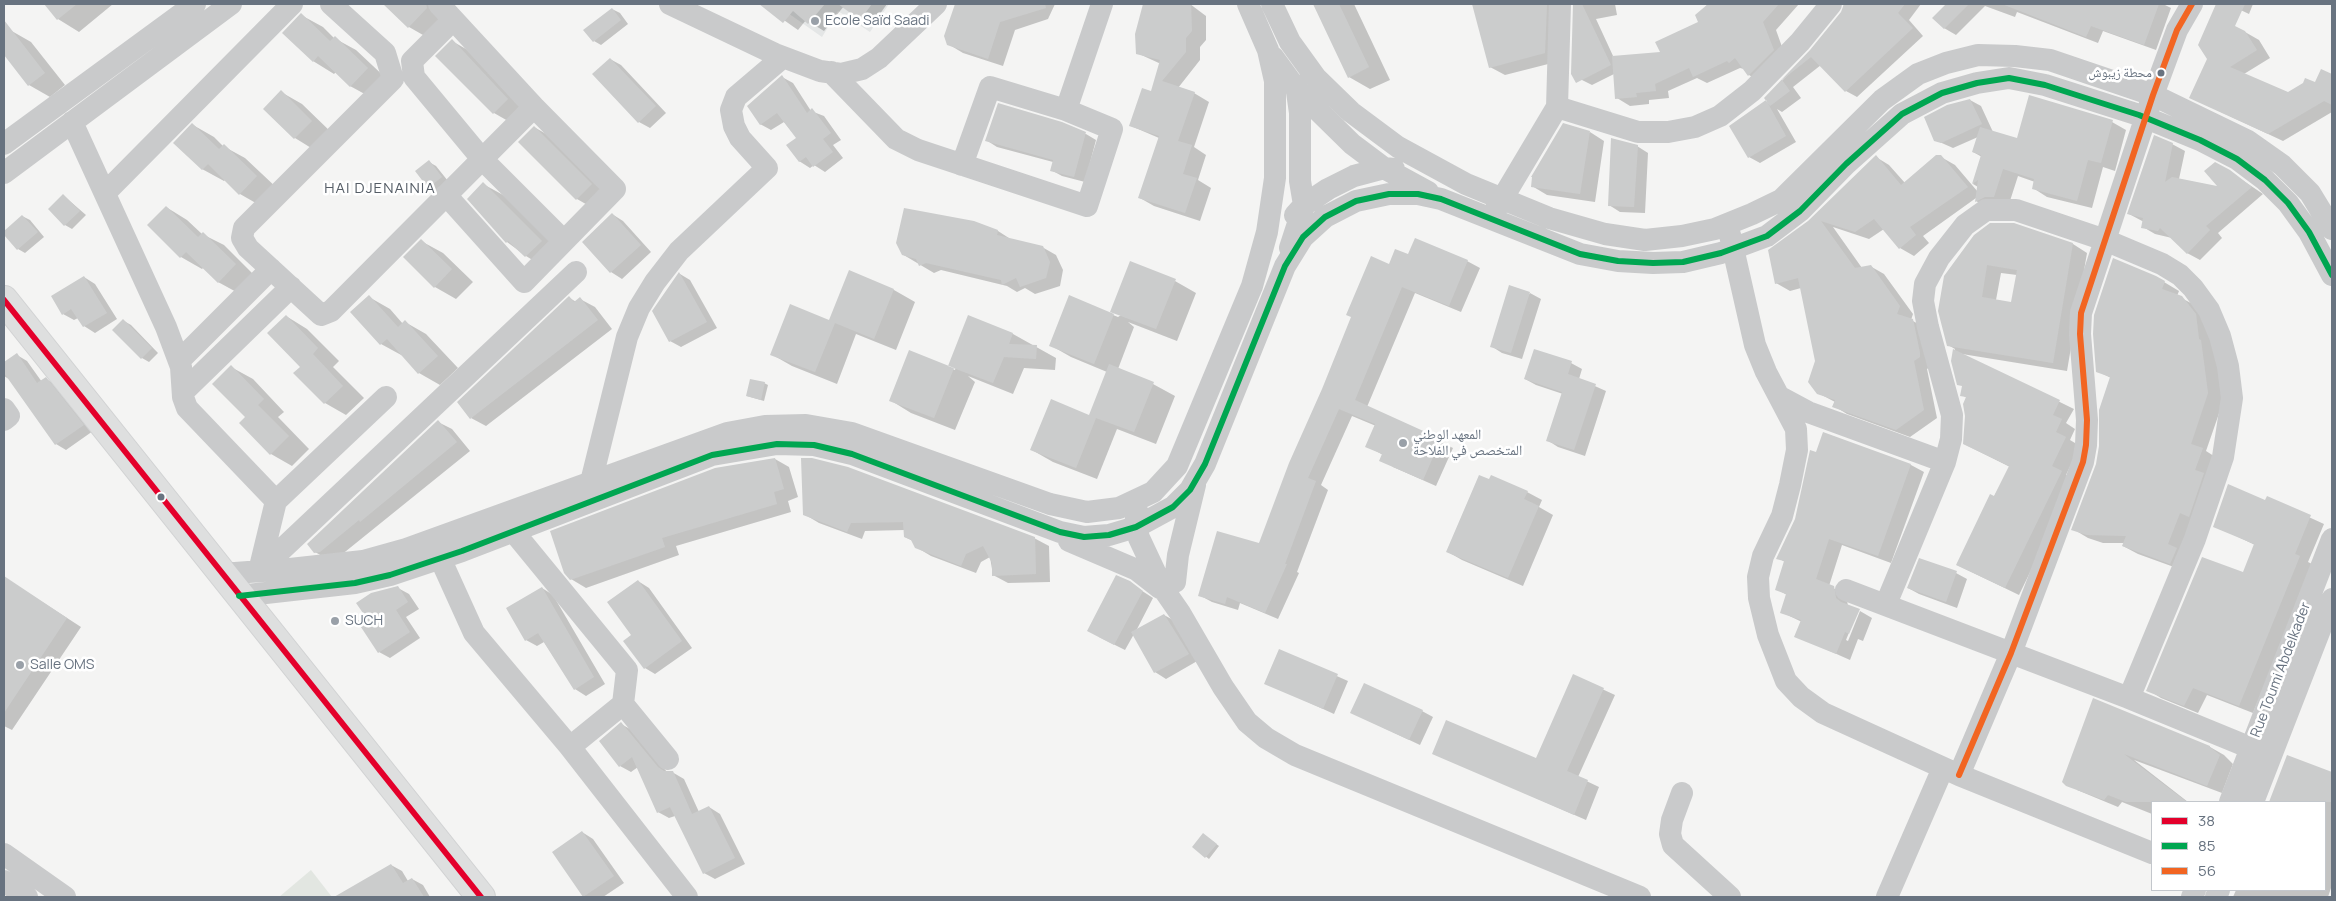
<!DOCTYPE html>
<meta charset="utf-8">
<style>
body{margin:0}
#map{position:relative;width:2336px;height:901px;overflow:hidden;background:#f4f4f3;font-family:Manrope,sans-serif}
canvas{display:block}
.frame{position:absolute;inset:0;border:5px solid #687380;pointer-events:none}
.legend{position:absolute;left:2151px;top:801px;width:175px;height:90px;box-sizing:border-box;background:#fff;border:1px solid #c3c7cc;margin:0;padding:6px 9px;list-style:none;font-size:15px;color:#687380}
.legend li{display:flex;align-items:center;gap:10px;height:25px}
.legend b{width:25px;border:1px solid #c3c7cc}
</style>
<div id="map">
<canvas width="2336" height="901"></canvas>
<div class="frame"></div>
<ul class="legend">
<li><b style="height:6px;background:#e4002b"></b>38</li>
<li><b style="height:6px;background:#00a651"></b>85</li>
<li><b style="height:6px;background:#f26522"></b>56</li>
</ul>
</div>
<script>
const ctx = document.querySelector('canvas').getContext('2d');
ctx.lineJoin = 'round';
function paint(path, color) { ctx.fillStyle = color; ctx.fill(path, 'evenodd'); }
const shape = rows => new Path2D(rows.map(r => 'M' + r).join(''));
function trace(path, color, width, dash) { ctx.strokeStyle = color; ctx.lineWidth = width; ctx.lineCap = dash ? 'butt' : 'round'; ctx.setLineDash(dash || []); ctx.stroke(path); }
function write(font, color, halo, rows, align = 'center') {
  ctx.font = font + ' Manrope,"Noto Naskh Arabic",sans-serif'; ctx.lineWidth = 5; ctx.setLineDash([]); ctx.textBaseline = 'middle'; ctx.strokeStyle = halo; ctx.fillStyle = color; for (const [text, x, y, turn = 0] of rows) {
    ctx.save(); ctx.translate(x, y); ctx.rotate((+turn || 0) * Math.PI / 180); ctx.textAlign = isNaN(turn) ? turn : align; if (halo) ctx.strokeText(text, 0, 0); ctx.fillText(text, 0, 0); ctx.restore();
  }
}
paint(shape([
 [775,4,889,4,870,32,838,11,822,37]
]), '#e4e6e6');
paint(shape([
 [311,870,332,897,279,897]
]), '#e2e6e1');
paint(shape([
 [46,4,113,4,79,32,58,19],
 [385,4,428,4,446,22,430,39,409,27],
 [761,4,887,4,872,25,844,6,824,31,806,20,798,30],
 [957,4,1055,4,1048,19,1015,30,1003,66,963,53,948,44,946,36],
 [1145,4,1190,4,1206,16,1206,40,1200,47,1200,60,1178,88,1194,93,1209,102,1194,147,1206,155,1198,180,1211,188,1200,221,1154,206,1140,198,1159,138,1131,126,1152,92,1161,64,1137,53,1137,34],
 [1315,4,1354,4,1390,80,1370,89,1349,77],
 [1474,4,1554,4,1560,61,1505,75,1490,67],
 [1574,4,1615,4,1617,15,1596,19,1614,58,1662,53,1699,23,1697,16,1708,4,1799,4,1776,30,1786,58,1762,83,1749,75,1744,69,1740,68,1707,83,1697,78,1668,91,1669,98,1649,100,1649,104,1630,106,1617,98,1614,74,1592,85,1582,80,1574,32],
 [1844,4,1921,4,1909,20,1923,36,1857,97,1846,91,1821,65,1793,87,1801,98,1782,112,1777,109,1796,142,1760,163,1749,157,1766,102,1770,104,1765,98,1810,52,1842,13],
 [1947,4,2163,4,2171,8,2156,50,2103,31,2098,43,2017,12,2015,17,1985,6,1956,35,1944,28,1934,18],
 [2228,4,2253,4,2249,14],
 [612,9,620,13,628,24,601,45,594,41],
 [301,15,323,27,334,38,356,50,389,81,372,98,350,86,336,72,334,74,313,61],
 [10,30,31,42,65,85,50,97,29,85,4,53,4,35],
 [2245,32,2259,40,2270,58,2244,74,2288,93,2316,84,2322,70,2332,75,2332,112,2283,141,2191,98],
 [452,41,473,53,529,111,515,125,494,113],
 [610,59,621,65,666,113,650,128,639,122,594,75],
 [782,77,793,83,811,111,824,116,841,140,833,145,843,158,825,172,814,165,810,168,799,161,797,138,784,122,771,130,760,124],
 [281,92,302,104,333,134,316,151,295,138,264,109],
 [1970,100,1981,106,1993,132,2018,140,2112,122,2126,130,2115,171,2103,167,2092,208,2047,197,2033,188,2035,182,2018,176,2009,204,1990,209,1976,201,1976,198,1923,236,1929,243,1914,256,1900,248,1884,229,1869,239,1833,227,1862,268,1870,266,1884,274,1913,314,1911,320,1926,328,1933,365,1927,369,1937,418,1910,437,1847,414,1834,406,1835,402,1818,393,1816,361,1801,288,1790,291,1776,283,1809,222,1876,157,1889,165,1905,183,1941,157,1955,165,1978,192,1978,187,1973,184,1982,157,1973,152,1978,137,1953,148,1935,140],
 [193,125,214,137,223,146,245,158,278,189,261,206,240,194,225,180,224,181,202,169],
 [534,127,555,139,612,197,598,211,577,199],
 [1590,132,1604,141,1595,202,1547,195,1532,186],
 [1086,134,1096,140,1085,182,1062,176,1051,170,1053,162,997,147,986,140],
 [2172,144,2185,151,2179,179,2220,188,2229,171,2263,194,2218,233,2222,238,2200,260,2187,253,2172,238,2155,234,2143,227,2144,222,2129,214],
 [1637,146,1648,153,1645,213,1620,212,1609,205],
 [429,162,436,166,448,181,436,191,429,187],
 [483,184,505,196,562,253,547,269,526,256,507,242],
 [64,196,86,215,72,229,65,225],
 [166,207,187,220,202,234,224,245,256,277,240,294,218,282,204,267,202,269,181,257],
 [612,214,623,221,651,252,622,279,611,272],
 [22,216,30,220,44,237,25,253,18,249,4,233],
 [973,222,998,231,1012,240,1042,247,1056,255,1063,270,1060,286,1035,294,1025,288,1017,292,1007,286,941,270,934,273,902,254],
 [1975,235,2073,244,2087,253,2067,371,1962,354,2074,409,2066,423,2075,429,2070,440,2080,446,2066,475,2075,480,2019,595,1957,565,2010,467,1964,444,1967,398,1962,395,1963,387,1952,361,1955,349,1948,345],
 [2001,273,2017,275,2012,303,1996,300],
 [421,241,443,253,473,282,456,299,435,287],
 [1408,256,1467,261,1480,268,1461,312,1415,293,1367,407,1453,448,1436,486,1393,467,1383,455,1367,446,1376,426,1352,416,1321,485,1328,490,1297,572,1299,573,1278,619,1240,603,1238,610,1212,602,1199,595,1259,544,1390,265],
 [850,272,894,290,915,302,896,350,856,334,837,384,792,366,771,354,830,322],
 [680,274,690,280,717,328,681,347,670,341],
 [84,277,95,284,117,319,95,333,84,326,78,318,74,320,63,314],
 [1175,281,1196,293,1177,341,1128,322,1134,327,1118,369,1153,384,1175,396,1156,444,1117,429,1097,479,1053,462,1032,450,1090,416,1107,372,1071,357,1050,345,1069,297,1118,317],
 [2164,282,2179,291,2177,296,2197,306,2216,349,2223,402,2206,451,2217,458,2185,571,2138,554,2123,546,2124,543,2103,543,2088,538,2073,529,2097,465,2111,378,2097,371],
 [1530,293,1541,299,1522,359,1502,353,1491,346],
 [369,297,390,309,403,324,405,322,426,334,458,368,440,385,419,373,403,356,381,344,352,312],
 [570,298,576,302,580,299,595,307,612,329,486,426,471,418],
 [286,316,307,329,339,361,333,367,364,398,346,415,325,403,295,373,301,367],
 [969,317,1013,334,1056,358,1055,370,1024,368,1013,394,968,376,975,382,955,430,911,413,890,400,909,352,955,370],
 [124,321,131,325,158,353,149,362,142,358],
 [17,355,27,361,42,382,46,379,56,385,93,431,66,450,56,444,12,381,4,376,4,364],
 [1571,363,1582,369,1579,379,1606,391,1585,456,1558,447,1547,440,1563,394,1536,385,1525,379],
 [231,367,253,379,284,412,278,417,309,449,292,466,271,454,247,417],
 [764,383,768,385,764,401,747,396],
 [438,422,452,429,470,451,335,560,329,560,315,552],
 [1824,433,1911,465,1924,472,1891,563,1842,545,1829,586,1846,595,1848,606,1858,610,1846,640,1848,641,1860,611,1872,618,1863,641,1858,639,1850,660,1796,636,1802,622,1781,612,1787,595,1776,589,1785,562,1778,558,1796,520],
 [775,459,789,467,798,497,788,501,791,512,676,546,679,555,586,588,571,579],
 [848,468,1034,538,1049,546,1050,582,1008,583,993,575,990,557,981,562,976,573,931,556,916,547,913,541,905,537,905,530,865,531,862,539,819,523,804,514],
 [1527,492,1542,500,1539,507,1553,515,1523,586,1462,560,1448,552],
 [2267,498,2324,524,2308,562,2314,565,2253,713,2207,695,2198,713,2161,698,2148,690,2244,573,2255,545,2215,526,2266,501],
 [1956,573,1967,579,1957,608,1919,594,1908,588],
 [4,577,81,627,12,730,4,726],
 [638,581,649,588,692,648,655,674,645,668,633,635],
 [1130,583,1153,598,1136,631,1164,615,1175,621,1199,660,1166,679,1155,672,1134,634,1125,650,1099,637],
 [398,588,409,594,419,609,406,617,420,638,390,658,379,652],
 [542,588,553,595,605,684,586,696,575,689,544,642,537,646,526,640],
 [1280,651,1348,681,1334,714,1266,683],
 [1574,676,1615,695,1578,777,1599,787,1586,820,1433,753,1536,760],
 [2093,700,2210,747,2224,755,2233,764,2222,793,2134,760,2188,802,2152,802,2152,814,2122,802,2118,807,2077,790],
 [1422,711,1433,717,1420,745,1352,713],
 [621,724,632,730,667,772,672,772,684,779,699,812,709,807,720,814,745,864,715,879,704,873,675,816,669,818,658,812,638,767,631,772,620,766],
 [2288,757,2332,774,2332,885,2328,897,2233,897,2236,890,2325,890,2325,802,2270,802],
 [582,832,593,839,624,883,603,897,584,896],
 [1207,837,1219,846,1209,859,1194,847],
 [391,865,402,871,408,881,412,879,423,885,430,897,352,897,348,890]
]), '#0003');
paint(shape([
 [44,4,77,4,57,20],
 [383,4,426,4,427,8,408,28],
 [759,4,825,4,808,24,793,11,783,23],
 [838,4,872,4,860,20],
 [955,4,1045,4,1046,8,1000,22,988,59,947,45,944,36],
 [1143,4,1191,4,1192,31,1186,38,1186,52,1162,81,1195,92,1178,141,1192,145,1183,174,1197,178,1185,213,1138,198,1159,136,1129,126,1142,88,1151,91,1160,60,1136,54,1135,34],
 [1313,4,1339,4,1369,67,1348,78],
 [1472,4,1547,4,1545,53,1489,68],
 [1573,4,1582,4,1611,65,1576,83,1571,74],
 [1708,4,1779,4,1763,22,1774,50,1748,76,1735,58,1729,63,1727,61,1693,77,1689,68,1655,84,1656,91,1636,93,1637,97,1615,99,1612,56,1660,52,1655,42,1698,22,1695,15],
 [1844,4,1905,4,1898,13,1913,28,1845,92,1811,57,1782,80,1790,91,1770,106,1764,98,1810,50,1841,12],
 [1946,4,1969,4,1944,29,1932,18],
 [2002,4,2159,4,2144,45,2091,26,2086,37],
 [2216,4,2245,4,2235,26,2245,31,2257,50,2230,67,2288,92,2303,83,2305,78,2315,82,2321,69,2332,74,2332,105,2324,101,2268,134,2189,98,2207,59,2198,45],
 [612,8,621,20,593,42,583,30],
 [301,13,330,41,335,36,368,68,350,87,318,56,313,62,282,33],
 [4,20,45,73,28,86,4,55],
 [452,39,508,99,493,114,435,56],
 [610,58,656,106,638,123,592,74],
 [782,75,807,113,812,108,831,133,823,139,833,152,813,167,806,157,799,162,786,145,796,138,777,113,760,125,747,106],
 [281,90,312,121,294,139,263,109],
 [2029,95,2113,120,2101,163,2088,160,2077,201,2032,189,2034,179,2003,169,1994,197,1985,197,1975,202,1978,180,1972,184,1981,155,1972,152,1980,127,2017,138],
 [1970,99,1982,124,1941,143,1934,141,1924,117,1947,105],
 [1766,100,1786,136,1748,158,1729,126],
 [998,103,1062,122,1086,132,1074,177,1050,171,1053,160,985,141],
 [192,123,219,149,224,144,257,176,239,195,208,164,202,170,173,143],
 [1563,123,1590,131,1580,194,1531,187,1532,177,1531,177],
 [534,126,592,184,576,200,518,142],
 [2154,135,2173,143,2165,182,2172,177,2217,186,2204,171,2215,162,2230,170,2252,187,2206,226,2210,230,2187,254,2160,228,2158,231,2141,228,2143,218,2127,214],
 [1611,138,1638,145,1634,207,1608,206],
 [1876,155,1901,185,1936,155,1941,155,1968,187,1910,227,1916,235,1899,249,1874,219,1855,232,1821,221,1855,268,1871,265,1900,306,1897,314,1913,319,1920,353,1920,357,1914,361,1924,410,1896,430,1832,407,1835,400,1817,394,1808,382,1815,361,1798,278,1775,284,1768,250,1808,221],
 [429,160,442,177,428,188,415,171],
 [483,182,542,241,525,257,508,241,506,243,467,199],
 [63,194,80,211,64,226,48,209],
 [166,206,198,237,203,232,236,264,218,283,186,252,180,258,147,225],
 [904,208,974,221,998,230,997,235,1043,246,1050,262,1046,278,1020,287,1016,278,1002,285,1001,280,926,263,919,266,916,259,902,255,896,243],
 [612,213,641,245,610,273,582,242],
 [22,215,38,232,17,250,4,235,4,231],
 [1990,223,2014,223,2073,243,2053,363,1947,346,1938,311,1944,276,1974,235],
 [1987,265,2017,270,2011,302,1982,297],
 [1415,238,1468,260,1449,306,1402,287,1355,400,1441,439,1423,480,1379,461,1382,454,1365,447,1375,424,1339,409,1308,478,1316,481,1285,564,1287,564,1265,613,1227,597,1225,604,1198,596,1217,531,1259,543,1289,463,1322,389,1351,317,1346,315,1371,256,1389,264,1395,249,1408,254],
 [421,239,452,269,434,288,403,257],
 [2113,258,2156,276,2165,281,2162,289,2182,296,2196,314,2199,339,2201,340,2208,393,2191,444,2203,448,2195,470,2204,473,2189,517,2180,513,2168,544,2177,548,2170,564,2122,546,2126,536,2087,535,2071,530,2096,464,2099,446,2099,410,2110,377,2096,372,2093,334,2094,315],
 [1130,261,1176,279,1156,329,1110,312],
 [849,270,894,289,874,339,835,323,815,372,770,355,790,304,829,320],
 [679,272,707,322,669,342,652,311],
 [84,276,107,313,83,327,71,309,62,315,51,296],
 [1509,285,1530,292,1511,353,1490,347],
 [369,295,398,327,405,320,438,356,418,374,387,339,380,345,350,312],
 [1069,295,1114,314,1094,364,1049,346],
 [569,296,574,302,580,297,598,320,470,419,457,402],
 [286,315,318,348,313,354,343,386,324,404,293,373,300,367,267,333],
 [968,315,1013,333,1009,344,1037,345,1036,359,1004,357,993,383,948,366],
 [123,319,152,348,141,359,112,330],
 [1534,349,1572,361,1568,374,1596,384,1574,450,1546,441,1562,392,1524,379],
 [1953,349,2060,400,2053,415,2062,419,2056,432,2066,437,2052,466,2062,471,2005,588,1956,565,1990,494,1994,496,2009,466,1963,444,1965,416,1963,404,1966,397,1960,396,1962,386,1957,385,1951,361],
 [909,350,954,368,934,418,889,401],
 [17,353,37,383,46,377,84,425,55,445,4,373,4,362],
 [1109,364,1154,382,1134,432,1096,418,1076,468,1030,450,1051,399,1089,415],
 [231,365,264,399,258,405,289,436,270,455,239,423,245,417,212,384],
 [750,379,765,382,761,400,746,396],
 [438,420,457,442,360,522,359,520,320,552,314,553,307,544],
 [1823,432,1911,464,1878,556,1829,539,1816,579,1834,586,1836,598,1841,602,1860,609,1849,634,1845,632,1836,654,1794,637,1801,620,1780,613,1786,594,1775,590,1784,561,1776,559,1795,519,1810,450,1816,452],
 [775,458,784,489,774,492,777,504,662,538,665,547,570,580,564,573,550,531,715,468],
 [801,458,812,458,848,467,1035,537,1036,574,992,576,992,563,983,546,966,554,961,566,915,548,911,540,904,537,903,522,851,523,847,532,803,515],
 [1479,475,1489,479,1491,475,1528,491,1524,499,1539,506,1508,578,1446,552],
 [2228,484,2265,500,2267,496,2311,515,2295,554,2300,556,2239,706,2193,688,2184,706,2146,691,2202,557,2243,572,2254,544,2213,527],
 [1919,558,1957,571,1946,602,1907,588],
 [1116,575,1130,581,1143,591,1114,645,1087,631],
 [4,576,67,618,4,713],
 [638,580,682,641,644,669,623,641,631,635,607,602],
 [398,586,408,602,396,610,410,632,378,653,357,621,365,616,356,603,371,593],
 [542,587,594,677,574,690,538,633,525,641,506,608],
 [1164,614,1189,654,1154,673,1131,632],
 [1279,649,1338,674,1323,709,1264,684],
 [1573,674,1604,688,1567,771,1588,780,1574,815,1432,754,1446,720,1536,758],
 [1364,683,1423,710,1409,740,1350,713],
 [2093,698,2210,746,2210,747,2220,755,2207,786,2124,754,2187,802,2126,802,2108,795,2104,800,2066,786,2062,782],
 [621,722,658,767,664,771,673,771,692,814,709,806,735,858,703,874,670,807,657,813,632,757,619,767,599,741],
 [2287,755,2332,772,2332,802,2269,802],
 [582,831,614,876,583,897,552,852],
 [1203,833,1217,844,1205,858,1192,847],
 [391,864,403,883,412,878,424,897,334,897]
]), '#cbcccc');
const major = shape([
 [4,300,481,897]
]);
trace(major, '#d1d2d3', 30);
trace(shape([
 [331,4,385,53,393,79,244,228,242,238,248,248,321,315,331,311,534,107],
 [439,4,534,107,615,189,524,282,446,195],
 [670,4,775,54,820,71,841,74,862,69,879,58,936,4],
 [1272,4,1290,42,1316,78,1351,112,1398,147,1466,184,1549,218,1605,234,1645,240,1682,236,1715,229,1752,214,1781,200,1882,100,1918,74,1946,63,1978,55,2015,56,2050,60,2153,95,2248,141,2282,165,2310,193,2332,229],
 [453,20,412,61,414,77,482,159,564,241],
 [1273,57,1297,90,1352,144,1384,168,1428,192],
 [831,72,896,139,918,150,1087,206,1112,129,1066,110,1102,4],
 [1557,107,1638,132,1668,132,1695,127,1720,116,1752,91,1800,42,1831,4],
 [72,122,166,327,181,367,183,397,187,408,276,501,259,571],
 [4,144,195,4],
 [962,165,990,87,1066,110],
 [4,173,231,4],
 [105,193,292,4],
 [1495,211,1557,107,1560,4],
 [1295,215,1304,205,1328,189,1354,176,1384,168,1394,169],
 [1730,235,1755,345,1766,372,1796,429,1797,450,1790,485,1782,516,1763,556,1758,577,1759,598,1768,635,1786,681,1801,697,1823,713,1959,775,2152,853],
 [1290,248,1304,205,1300,181,1300,113,1296,85],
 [179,361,271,269],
 [183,392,291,287],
 [1780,397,1808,412,1945,462],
 [4,409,9,416,4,420],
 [588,494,627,337,639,308,655,282,679,251,767,168,740,138,734,126,731,110,736,97,783,57],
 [276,501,386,397],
 [1138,513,1135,523,1139,538,1162,587,1180,613,1223,687,1247,722,1266,738,1295,755,1640,897],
 [513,531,627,670,623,704,668,759],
 [1069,541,1137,570,1160,588],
 [440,558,474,633,570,747,687,897],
 [259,571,576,272],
 [221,574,290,569,363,561,406,549,727,433,765,426,806,425,852,433,1050,504,1087,512,1119,508,1153,492,1177,466,1252,286,1267,232,1275,178,1275,81,1268,50,1248,4],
 [1175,582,1178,555,1195,485],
 [1846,590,2129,698,2251,748],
 [239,596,355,583,390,575,462,551,712,455,777,444,814,445,852,454,1060,532,1084,537,1109,535,1136,527,1173,507,1190,490,1205,464,1285,266,1303,237,1325,217,1356,201,1389,194,1418,194,1441,199,1580,254,1618,261,1653,263,1683,262,1721,253,1767,236,1800,211,1846,164,1902,114,1942,93,1977,83,2009,78,2045,85,2139,115,2200,140,2237,159,2265,180,2288,203,2309,232,2332,275],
 [1886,604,1945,462,1951,439,1952,415,1928,327,1923,301,1925,284,1939,258,1965,225,1986,210,2016,210,2105,240,2162,264,2180,275,2193,288,2209,310,2220,336,2228,366,2232,398,2223,457,2195,539,2129,698],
 [570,747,623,704],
 [1959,775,2011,653,2083,462,2086,445,2087,420,2080,334,2081,313,2153,95,2177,30,2192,4],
 [1682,793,1672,820,1670,834,1673,845,1730,897],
 [2230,802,2332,539],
 [2253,802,2332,599],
 [4,854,65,897],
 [4,881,27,897],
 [1887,897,1943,768],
 [2192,897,2195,890],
 [2216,897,2219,890]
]), '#c9cacb', 22);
trace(major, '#dedfdf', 28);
trace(shape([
 [4,300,481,897]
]), '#e4002b', 6);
trace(shape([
 [239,596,355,583,390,575,462,551,712,455,777,444,814,445,852,454,1060,532,1084,537,1109,535,1136,527,1173,507,1190,490,1205,464,1285,266,1303,237,1325,217,1356,201,1389,194,1418,194,1441,199,1580,254,1618,261,1653,263,1683,262,1721,253,1767,236,1800,211,1846,164,1902,114,1942,93,1977,83,2009,78,2045,85,2139,115,2200,140,2237,159,2265,180,2288,203,2309,232,2332,275]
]), '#00a651', 6);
trace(shape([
 [1959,775,2011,653,2083,462,2086,445,2087,420,2080,334,2081,313,2153,95,2177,30,2192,4]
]), '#f26522', 6);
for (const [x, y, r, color] of [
 [815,21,5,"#99a0a8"],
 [2161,73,4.5,"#687380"],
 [1403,443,5,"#99a0a8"],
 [161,497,4.5,"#687380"],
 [335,621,5,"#99a0a8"],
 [20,665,5,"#99a0a8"]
]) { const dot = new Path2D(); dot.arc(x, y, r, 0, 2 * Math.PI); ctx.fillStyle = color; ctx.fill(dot); trace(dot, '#fff', 2); }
write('13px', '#687380', '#fff', [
 ["محطة زيبوش",2152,73]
], 'right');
write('14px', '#687380', '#fff', [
 ["Ecole Saïd Saadi",825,21],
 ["المعهد الوطني",1413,435],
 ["المتخصص في الفلاحة",1413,451],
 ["SUCH",345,621],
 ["Salle OMS",30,665]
], 'left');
write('14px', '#687380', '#fff', [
 ["Rue Toumi Abdelkader",2281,670,-69]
]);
ctx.letterSpacing = '1px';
write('15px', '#555d66', '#fff', [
 ["HAI DJENAINIA",380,189]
]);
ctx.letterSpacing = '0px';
</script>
